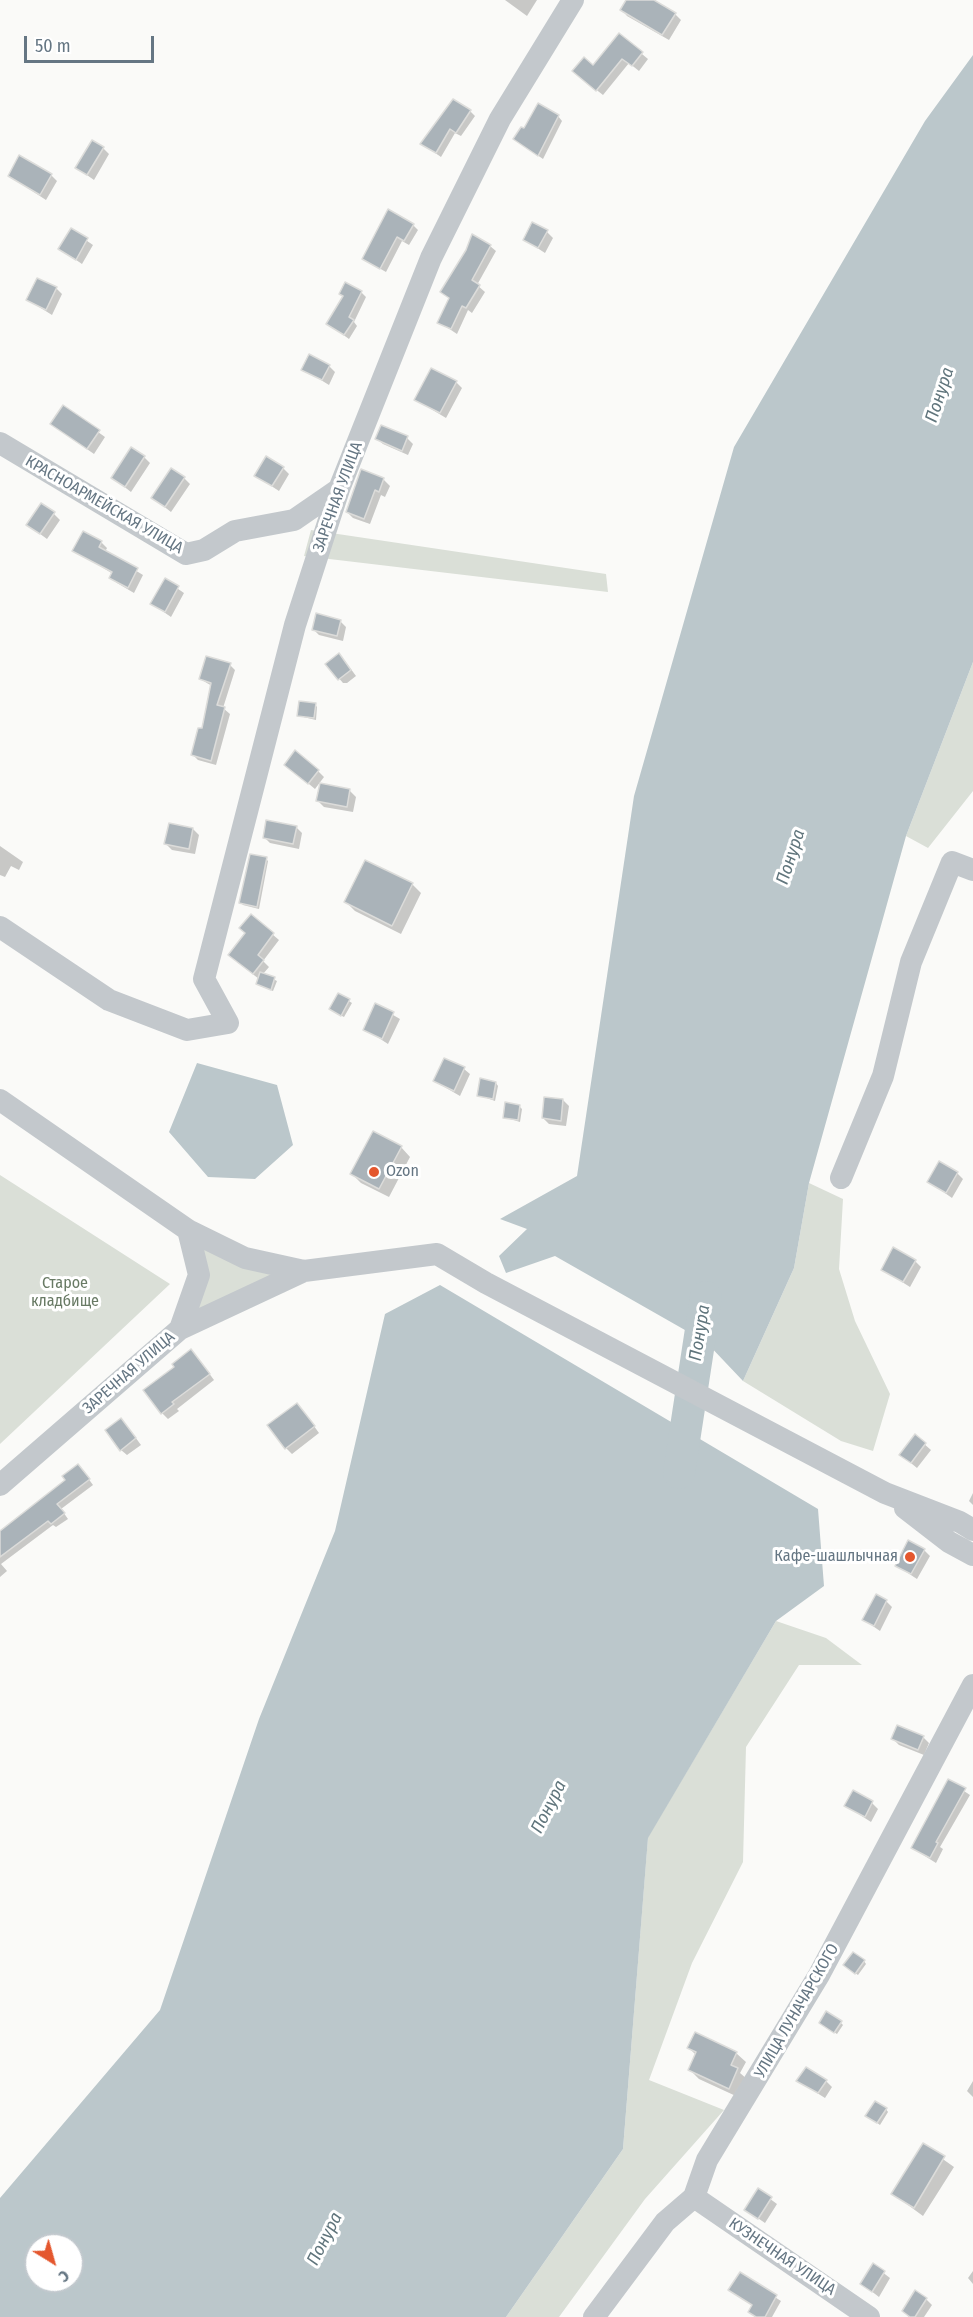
<!DOCTYPE html>
<meta charset="utf-8">
<style>
body{margin:0}
#map{position:relative;width:973px;height:2317px;overflow:hidden;background:#fafaf8;font-family:"Fira Sans Condensed",sans-serif}
canvas{display:block}
.north{position:absolute;left:24px;top:2233px;width:60px;height:60px;box-sizing:border-box;background:#fff;border:2px solid #c1c8cd;border-radius:50%;rotate:143deg;font-size:16px;font-weight:700;line-height:24px;text-align:center;color:#657683}
.north::after{content:'';display:block;margin:auto;width:21px;height:27px;background:#e4572e;clip-path:polygon(50% 0,100% 100%,50% 72%,0 100%)}
.scale{position:absolute;left:24px;top:36px;width:130px;height:27px;box-sizing:border-box;border:3px solid #657683;border-top:0;padding-left:8px;font-size:18px;line-height:21px;white-space:nowrap;color:#657683;-webkit-text-stroke:4px #fff;paint-order:stroke}
</style>
<div id="map">
<canvas width="973" height="2317"></canvas>
<div class="north">С</div>
<div class="scale">50 m</div>
</div>
<script>
const ctx = document.querySelector('canvas').getContext('2d');
ctx.lineJoin = 'round';
function paint(path, color) { ctx.fillStyle = color; ctx.fill(path, 'evenodd'); }
const shape = rows => new Path2D(rows.map(r => 'M' + r).join(''));
function trace(path, color, width, dash) { ctx.strokeStyle = color; ctx.lineWidth = width; ctx.lineCap = dash ? 'butt' : 'round'; ctx.setLineDash(dash || []); ctx.stroke(path); }
function write(font, color, halo, rows, align = 'center') {
  ctx.font = font + ' "Fira Sans Condensed",sans-serif'; ctx.lineWidth = 6; ctx.setLineDash([]); ctx.textBaseline = 'middle'; ctx.strokeStyle = halo; ctx.fillStyle = color; for (const [text, x, y, turn = 0] of rows) {
    ctx.save(); ctx.translate(x, y); ctx.rotate((+turn || 0) * Math.PI / 180); ctx.textAlign = isNaN(turn) ? turn : align; if (halo) ctx.strokeText(text, 0, 0); ctx.fillText(text, 0, 0); ctx.restore();
  }
}
paint(shape([
 [311,530,606,574,608,592,304,556],
 [973,662,973,791,928,848,906,836],
 [0,1175,170,1284,0,1444],
 [809,1183,843,1199,839,1269,855,1321,890,1394,873,1451,841,1441,743,1381,794,1268],
 [188,1230,304,1271,180,1329,199,1275],
 [776,1621,826,1638,862,1665,799,1665,746,1747,743,1862,692,1963,649,2080,724,2110,645,2199,559,2317,506,2317,623,2149,648,1837]
]), '#dadfd7');
paint(shape([
 [973,55,973,662,906,836,809,1183,794,1268,743,1381,706,1342,555,1256,506,1273,499,1256,527,1229,500,1219,577,1176,634,796,734,447,925,121],
 [197,1063,277,1085,293,1145,255,1179,208,1177,169,1132],
 [440,1285,818,1509,824,1586,776,1621,648,1838,623,2149,506,2317,0,2317,0,2198,160,2010,259,1719,335,1531,385,1314],
 [36,2245,72,2245,72,2281,36,2281]
]), '#bbc7cb');
paint(shape([
 [505,0,537,0,527,16],
 [627,0,651,0,675,14,681,20,669,40,627,16,622,10],
 [619,35,648,59,639,71,629,63,603,95,580,77,594,67],
 [470,111,475,116,461,136,455,133,441,157,422,144],
 [558,116,562,121,543,159,514,139],
 [103,148,109,154,94,180,77,168],
 [51,175,57,181,46,200,9,176],
 [413,225,418,230,409,245,402,241,386,272,363,259],
 [71,230,93,245,82,264,60,249],
 [547,232,553,238,545,253,525,240],
 [490,246,496,251,477,285,485,292,472,313,468,310,457,334,439,322,450,299,442,292],
 [56,288,62,294,52,315,28,300],
 [361,292,366,297,354,322,357,326,349,339,328,324,344,297,341,294],
 [329,366,335,372,329,385,303,369],
 [456,382,462,388,446,418,416,400],
 [63,407,105,437,94,454,51,424],
 [382,427,407,438,413,444,408,455,383,444,377,439],
 [144,457,150,463,131,492,113,478],
 [283,468,289,474,279,491,256,476],
 [362,471,384,480,390,486,385,497,381,495,370,524,353,518,347,512],
 [184,478,190,484,171,512,153,498],
 [54,514,60,520,47,539,28,525],
 [101,542,107,548,105,552,143,575,134,593,117,583,111,578,113,574,74,550],
 [165,580,184,593,171,617,152,604],
 [340,621,346,627,343,641,319,635,313,629],
 [345,661,356,676,347,683,343,683,337,676],
 [230,665,235,670,223,708,230,714,216,765,198,760,193,755,203,730,212,686,200,679],
 [315,704,317,707,316,720,299,716],
 [292,770,318,771,324,777,315,789],
 [350,791,356,797,353,812,324,807,318,801],
 [296,827,302,833,299,849,270,843,264,837],
 [193,829,199,835,195,854,172,850,166,844],
 [0,846,23,862,19,870,11,866,5,877,0,875],
 [266,859,268,861,259,909,243,905,241,903],
 [412,884,421,893,401,934,355,911,346,902],
 [251,916,279,940,263,961,269,967,263,974,277,981,273,991,260,986,257,984,259,979,236,961],
 [339,995,352,1003,344,1017,334,1012],
 [376,1005,400,1019,388,1044,365,1029],
 [464,1069,470,1074,460,1096,434,1081],
 [496,1083,498,1086,495,1101,478,1095],
 [563,1100,569,1106,566,1126,549,1124,543,1118],
 [519,1106,522,1109,520,1122,504,1117],
 [401,1147,410,1157,389,1197,361,1183,352,1174],
 [957,1173,963,1179,952,1198,929,1182],
 [915,1261,921,1267,910,1287,883,1270],
 [197,1357,214,1380,177,1409,179,1411,168,1419,162,1413],
 [303,1411,319,1433,292,1454,286,1448],
 [127,1426,141,1445,127,1455,121,1450],
 [915,1436,931,1450,917,1468,901,1455],
 [82,1470,93,1485,61,1509,68,1519,56,1527,53,1525,1,1564,7,1571,0,1577,0,1532],
 [973,1493,973,1505,969,1501],
 [924,1550,930,1556,917,1579,897,1566],
 [886,1601,892,1607,880,1631,864,1620],
 [923,1737,929,1743,924,1755,899,1745,893,1739],
 [949,1781,970,1795,940,1847,943,1849,936,1863,912,1848],
 [872,1803,878,1809,871,1822,846,1806],
 [864,1961,866,1964,858,1975,848,1968],
 [841,2023,843,2025,837,2034,823,2025],
 [689,2048,736,2053,746,2062,740,2073,747,2079,738,2097,699,2079,690,2070,696,2055],
 [798,2081,826,2081,832,2087,825,2098],
 [973,2081,973,2097,967,2091],
 [886,2109,888,2112,880,2125,870,2118],
 [923,2145,954,2167,923,2216,893,2194],
 [758,2190,777,2204,765,2223,746,2210],
 [873,2265,890,2278,879,2297,862,2284],
 [973,2271,973,2284,968,2278],
 [740,2275,781,2301,772,2317,755,2317,750,2312,753,2306,730,2290],
 [926,2299,932,2305,924,2317,909,2317,903,2311]
]), '#0003');
trace(shape([
 [679,1473,706,1297]
]), '#bbc7cb', 32);
const building = shape([
 [626,0,654,0,676,13,662,35,620,10,626,0],
 [619,33,643,52,632,66,622,59,596,91,572,71,584,57,593,65,619,33],
 [453,99,471,110,456,133,450,129,436,153,420,144,453,99],
 [538,103,559,115,538,156,513,139,521,127,524,128,538,103],
 [92,140,104,147,87,175,75,168,92,140],
 [19,155,52,174,40,195,8,176,19,155],
 [388,209,414,224,404,241,397,237,380,269,362,259,388,209],
 [532,222,548,230,538,248,523,240,532,222],
 [71,228,88,238,76,260,58,249,71,228],
 [472,234,491,245,472,280,480,285,466,308,462,306,451,329,437,323,449,298,440,292,466,250,472,234],
 [37,278,57,287,46,310,26,300,37,278],
 [345,282,362,291,349,317,354,320,344,335,326,324,343,296,339,294,345,282],
 [309,354,330,365,322,380,301,370,309,354],
 [431,368,457,381,440,413,414,400,431,368],
 [63,405,100,430,87,449,50,424,63,405],
 [381,425,408,436,402,451,375,439,381,425],
 [131,447,145,456,125,487,111,478,131,447],
 [266,456,284,467,272,486,254,476,266,456],
 [171,468,185,477,165,507,151,498,171,468],
 [361,469,384,478,379,492,375,490,364,519,346,512,361,469],
 [41,503,55,512,40,534,26,525,41,503],
 [83,531,102,541,99,547,138,568,128,588,109,578,112,572,72,551,83,531],
 [165,578,179,586,165,612,150,604,165,578],
 [316,613,341,620,337,636,312,630,316,613],
 [339,653,351,670,338,680,325,664,339,653],
 [206,656,231,663,217,705,225,707,211,761,191,755,198,728,202,728,211,683,199,679,206,656],
 [299,701,316,703,314,718,297,716,299,701],
 [295,750,319,770,308,784,284,765,295,750],
 [320,783,350,789,347,807,316,801,320,783],
 [266,820,297,826,293,844,263,838,266,820],
 [169,823,193,828,189,849,164,844,169,823],
 [250,854,267,857,257,907,239,903,250,854],
 [365,860,413,883,392,926,344,902,365,860],
 [251,914,274,933,258,955,264,960,253,974,228,955,245,933,239,928,251,914],
 [260,972,275,977,271,990,256,984,260,972],
 [338,993,350,999,341,1016,329,1009,338,993],
 [375,1003,394,1012,382,1039,363,1030,375,1003],
 [444,1058,465,1067,454,1091,433,1081,444,1058],
 [480,1078,496,1082,493,1099,477,1096,480,1078],
 [544,1097,563,1099,561,1121,542,1118,544,1097],
 [505,1102,520,1105,518,1120,503,1118,505,1102],
 [373,1131,402,1146,379,1189,350,1174,373,1131],
 [939,1161,958,1172,946,1193,927,1182,939,1161],
 [893,1247,916,1260,903,1282,881,1270,893,1247],
 [191,1349,210,1374,172,1402,174,1404,161,1414,143,1390,174,1367,172,1364,191,1349],
 [297,1403,315,1426,285,1449,267,1425,297,1403],
 [121,1418,136,1438,120,1451,105,1430,121,1418],
 [915,1434,926,1443,911,1463,899,1455,915,1434],
 [78,1464,90,1479,57,1504,65,1513,51,1524,48,1521,0,1557,0,1531,65,1480,62,1476,78,1464],
 [908,1540,925,1549,911,1574,895,1566,908,1540],
 [876,1594,887,1600,874,1626,862,1620,876,1594],
 [897,1725,924,1736,918,1750,891,1739,897,1725],
 [948,1779,966,1788,936,1842,938,1843,930,1858,911,1848,948,1779],
 [853,1790,873,1801,865,1817,844,1806,853,1790],
 [853,1952,865,1960,855,1974,843,1965,853,1952],
 [826,2011,842,2021,834,2033,819,2023,826,2011],
 [695,2032,737,2052,731,2065,738,2068,729,2089,688,2070,696,2052,687,2048,695,2032],
 [806,2067,827,2080,818,2093,796,2081,806,2067],
 [875,2101,887,2108,877,2123,865,2116,875,2101],
 [923,2143,945,2156,914,2208,891,2194,923,2143],
 [758,2188,772,2197,758,2219,744,2210,758,2188],
 [873,2263,885,2271,872,2292,860,2284,873,2263],
 [740,2272,777,2295,765,2317,756,2317,748,2312,752,2305,728,2290,740,2272],
 [915,2290,927,2298,915,2317,910,2317,902,2311,915,2290]
]);
paint(building, '#aab3b9');
trace(building, '#dcdcda', 1.5);
trace(shape([
 [0,443,186,554,204,550,235,531,294,520,339,489],
 [0,927,109,1000,187,1030,228,1023,204,979,295,625,339,489,431,258,500,119,573,0],
 [0,1100,188,1230,245,1258,304,1271,437,1254,486,1283,885,1493,960,1522,973,1530],
 [841,1178,883,1076,911,962,952,862,973,870],
 [180,1329,304,1271],
 [0,1485,180,1329,199,1275,188,1230],
 [905,1508,949,1542,973,1555],
 [694,2197,869,2317],
 [594,2317,665,2222,694,2197,707,2160,819,1975,973,1685]
]), '#c3c8cc', 22);
for (const [x, y, r, color] of [
 [374,1172,6,"#e4572e"],
 [910,1557,6,"#e4572e"]
]) { const dot = new Path2D(); dot.arc(x, y, r, 0, 2 * Math.PI); ctx.fillStyle = color; ctx.fill(dot); trace(dot, '#fff', 2); }
write('16px', '#657683', '#fff', [
 ["ЗАРЕЧНАЯ УЛИЦА",338,497,-70],
 ["КРАСНОАРМЕЙСКАЯ УЛИЦА",104,505,30],
 ["ЗАРЕЧНАЯ УЛИЦА",129,1373,-41],
 ["УЛИЦА ЛУНАЧАРСКОГО",797,2011,-60],
 ["КУЗНЕЧНАЯ УЛИЦА",782,2257,34]
]);
write('16px', '#657683', '#fff', [
 ["Ozon",386,1172],
 ["Кафе-шашлычная",898,1557,"right"]
], 'left');
write('16px', '#687a64', '#fff', [
 ["Старое",65,1284],
 ["кладбище",65,1302]
]);
write('italic 18px', '#60757c', '#fff', [
 ["Понура",940,395,-72],
 ["Понура",791,857,-72],
 ["Понура",700,1333,-81],
 ["Понура",549,1807,-63],
 ["Понура",325,2239,-63]
]);
</script>
